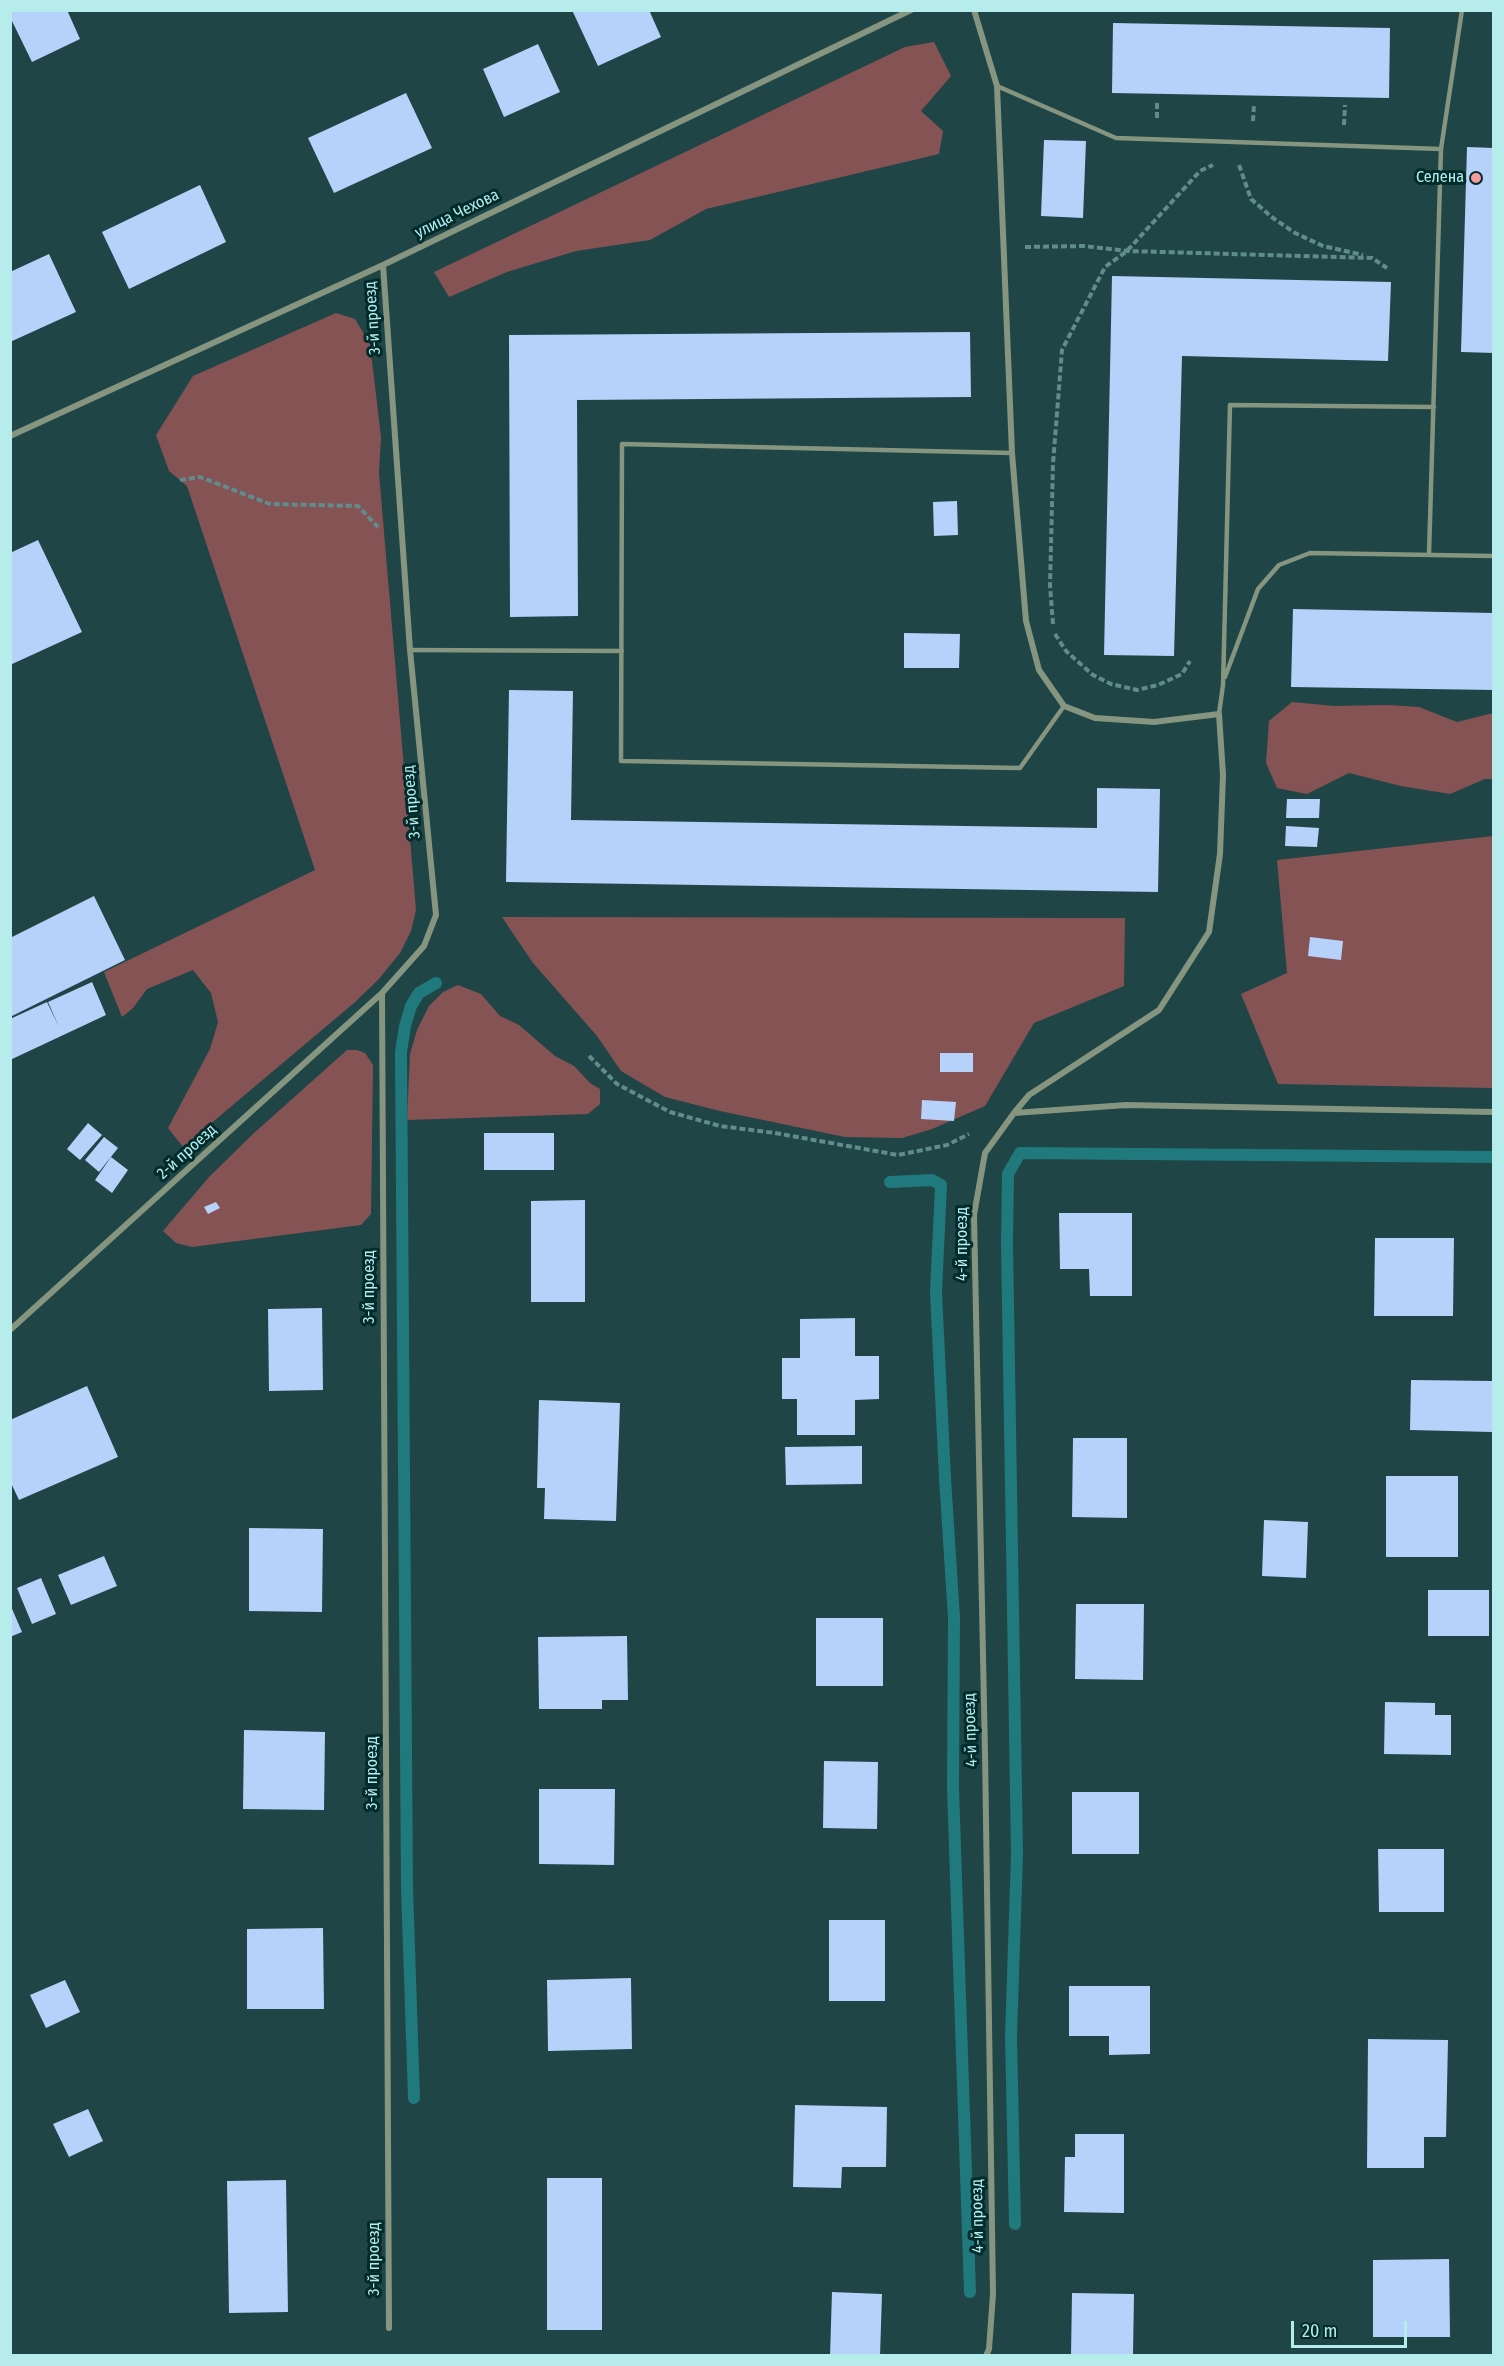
<!DOCTYPE html>
<meta charset="utf-8">
<style>
body{margin:0}
#map{position:relative;width:1504px;height:2366px;overflow:hidden;background:#1f4546;font-family:"Fira Sans Condensed",sans-serif}
canvas{display:block}
.frame{position:absolute;inset:0;border:12px solid #b7eced;pointer-events:none}
.scale{position:absolute;left:1291px;top:2321px;width:116px;height:27px;box-sizing:border-box;border:3px solid #b7eced;border-top:0;padding-left:8px;font-size:18px;line-height:21px;white-space:nowrap;color:#b7eced;-webkit-text-stroke:4px #022b2c;paint-order:stroke}
</style>
<div id="map">
<canvas width="1504" height="2366"></canvas>
<div class="frame"></div>
<div class="scale">20 m</div>
</div>
<script>
const ctx = document.querySelector('canvas').getContext('2d');
ctx.lineJoin = 'round';
function paint(path, color) { ctx.fillStyle = color; ctx.fill(path, 'evenodd'); }
const shape = rows => new Path2D(rows.map(r => 'M' + r).join(''));
function trace(path, color, width, dash) { ctx.strokeStyle = color; ctx.lineWidth = width; ctx.lineCap = dash ? 'butt' : 'round'; ctx.setLineDash(dash || []); ctx.stroke(path); }
function write(font, color, halo, rows, align = 'center') {
  ctx.font = font + ' "Fira Sans Condensed",sans-serif'; ctx.lineWidth = 6; ctx.setLineDash([]); ctx.textBaseline = 'middle'; ctx.strokeStyle = halo; ctx.fillStyle = color; for (const [text, x, y, turn = 0] of rows) {
    ctx.save(); ctx.translate(x, y); ctx.rotate((+turn || 0) * Math.PI / 180); ctx.textAlign = isNaN(turn) ? turn : align; if (halo) ctx.strokeText(text, 0, 0); ctx.fillText(text, 0, 0); ctx.restore();
  }
}
paint(shape([
 [934,42,951,76,921,111,943,131,939,154,706,209,650,240,576,251,507,272,449,297,434,272,905,47],
 [336,313,355,319,370,344,381,437,379,473,416,910,411,931,400,953,378,980,354,1003,183,1147,168,1128,210,1049,218,1022,211,993,193,970,147,989,133,1008,122,1017,104,972,315,870,187,486,169,471,156,435,193,376],
 [1292,702,1334,706,1387,705,1419,707,1457,722,1493,713,1493,779,1485,779,1450,794,1401,786,1349,773,1307,794,1277,788,1266,763,1269,721],
 [1493,836,1493,1088,1278,1084,1241,994,1287,973,1277,860],
 [502,917,1125,918,1124,986,1034,1023,985,1106,932,1129,902,1138,845,1137,720,1111,665,1097,621,1071,597,1036,533,963],
 [458,985,481,994,500,1016,519,1025,555,1056,574,1066,590,1083,600,1089,600,1104,588,1114,407,1120,410,1054,417,1030,429,1006,443,992],
 [347,1050,357,1050,365,1053,373,1065,371,1214,361,1225,192,1247,176,1243,163,1231,209,1177,254,1133]
]), '#865355');
trace(shape([
 [890,1182,932,1180,941,1185,936,1292,945,1478,954,1618,953,1788,970,2292],
 [414,2098,407,1887,401,1052,405,1026,411,1006,419,993,436,983],
 [1015,2224,1011,2036,1017,1854,1007,1243,1008,1174,1020,1153,1494,1157]
]), '#20797c', 12);
paint(shape([
 [10,10,67,10,80,39,32,62,10,17],
 [572,10,649,10,661,37,598,66],
 [1113,23,1390,28,1389,98,1112,93],
 [538,44,560,92,504,117,483,69],
 [406,93,432,148,334,193,308,138],
 [1044,140,1086,141,1083,218,1041,216],
 [1467,147,1494,148,1494,353,1461,352],
 [200,185,226,242,129,289,102,232],
 [49,254,76,312,10,342,10,272],
 [1112,276,1391,282,1388,361,1182,356,1174,656,1104,655],
 [970,332,971,397,577,400,578,616,510,617,509,335],
 [957,501,958,535,934,536,933,502],
 [38,540,82,632,10,665,10,553],
 [1293,609,1494,613,1494,690,1291,687],
 [904,633,960,634,959,668,904,668],
 [509,690,573,691,571,820,1097,828,1097,788,1160,789,1158,892,506,882],
 [1287,799,1320,799,1319,818,1286,818],
 [1286,826,1319,828,1317,847,1285,846],
 [94,896,125,960,10,1017,10,938],
 [1310,937,1343,941,1341,960,1308,956],
 [92,982,106,1015,10,1060,10,1019,47,1002,59,1027,48,1002],
 [940,1053,973,1053,973,1072,940,1072],
 [922,1100,956,1102,954,1121,921,1119],
 [88,1123,102,1135,80,1160,67,1149],
 [484,1133,554,1133,554,1170,484,1170],
 [104,1137,118,1148,99,1172,85,1160],
 [111,1157,128,1170,112,1193,95,1180],
 [585,1200,585,1302,531,1302,531,1201],
 [216,1202,220,1208,208,1214,204,1207],
 [1059,1213,1132,1213,1132,1296,1090,1296,1089,1269,1060,1269],
 [1375,1238,1454,1238,1453,1316,1374,1316],
 [322,1308,323,1390,269,1391,268,1309],
 [855,1318,855,1356,879,1356,879,1399,855,1400,855,1435,797,1435,797,1399,782,1399,782,1358,800,1358,800,1319],
 [1411,1380,1493,1381,1492,1432,1410,1430],
 [87,1386,118,1457,19,1500,10,1481,10,1420],
 [539,1400,620,1403,616,1521,544,1519,545,1488,537,1488],
 [1073,1438,1127,1438,1127,1518,1072,1517],
 [862,1446,862,1484,786,1485,785,1447],
 [1386,1476,1458,1476,1458,1557,1386,1557],
 [1264,1520,1308,1522,1306,1578,1262,1576],
 [249,1528,323,1529,322,1612,249,1611],
 [104,1556,117,1586,71,1605,58,1575],
 [41,1578,56,1614,32,1624,17,1588],
 [1428,1590,1489,1590,1489,1636,1428,1636],
 [10,1604,22,1632,10,1637],
 [1076,1604,1144,1604,1143,1680,1075,1679],
 [816,1618,883,1618,883,1686,816,1686],
 [627,1636,628,1700,602,1700,602,1709,539,1709,538,1637],
 [1385,1702,1435,1703,1435,1715,1451,1715,1451,1755,1384,1754],
 [244,1730,325,1732,324,1810,243,1809],
 [824,1761,878,1762,877,1829,823,1828],
 [539,1789,615,1789,614,1865,539,1864],
 [1072,1792,1139,1792,1139,1854,1072,1854],
 [1378,1849,1444,1849,1444,1912,1379,1912],
 [829,1920,885,1920,885,2001,829,2001],
 [323,1928,324,2009,247,2009,247,1929],
 [631,1978,632,2049,548,2051,547,1980],
 [65,1980,80,2012,46,2028,30,1995],
 [1069,1986,1150,1986,1150,2054,1109,2055,1109,2036,1069,2036],
 [1368,2039,1448,2040,1446,2137,1424,2137,1424,2168,1367,2168],
 [795,2105,887,2107,886,2167,842,2167,841,2188,793,2187],
 [88,2109,103,2141,69,2157,53,2124],
 [1075,2134,1124,2134,1124,2213,1064,2212,1065,2157,1075,2157],
 [547,2178,602,2178,602,2330,547,2330],
 [286,2180,288,2312,229,2313,227,2181],
 [1449,2259,1450,2337,1373,2337,1373,2260],
 [832,2292,882,2294,880,2356,830,2356],
 [1072,2293,1134,2294,1133,2356,1071,2356]
]), '#b6d1fa');
trace(shape([
 [1157,118,1157,101],
 [1253,121,1254,104],
 [1344,125,1345,105],
 [1239,165,1251,199,1273,218,1295,233,1323,246,1363,255],
 [1025,247,1084,246,1128,251,1372,258,1387,268],
 [180,480,200,477,270,504,358,506,378,527],
 [1053,624,1050,586,1053,464,1062,350,1105,267,1127,251,1200,171,1213,165],
 [1055,634,1066,651,1093,675,1111,684,1137,690,1158,685,1182,674,1190,661],
 [589,1056,617,1084,670,1112,720,1126,775,1133,898,1155,947,1145,969,1134]
]), '#5f8c8d', 4, [6, 3]);
trace(shape([
 [997,86,1116,138,1441,149],
 [1012,453,622,444,621,761,1020,768,1064,706],
 [1429,554,1441,149,1462,10],
 [410,650,622,651],
 [1225,677,1258,589,1279,565,1310,553,1494,556],
 [1223,686,1230,405,1434,407],
 [1219,714,1223,685]
]), '#85957f', 4.5);
trace(shape([
 [974,10,997,86,1012,453,1026,621,1039,670,1064,706,1095,718,1154,722,1219,714,1223,775,1220,854,1209,932,1159,1010,1029,1095,1014,1113,985,1153,974,1215,985,1753,993,2294,989,2349,986,2356],
 [383,265,410,650,436,915,424,946,382,993,389,2328],
 [10,436,383,265,911,10],
 [1014,1113,1126,1105,1494,1112],
 [10,1330,382,993]
]), '#85957f', 6);
for (const [x, y, r, color] of [
 [1476,178,6,"#f59b9d"]
]) { const dot = new Path2D(); dot.arc(x, y, r, 0, 2 * Math.PI); ctx.fillStyle = color; ctx.fill(dot); trace(dot, '#022b2c', 2); }
write('16px', '#b7eced', '#022b2c', [
 ["Селена",1464,178]
], 'right');
write('16px', '#b7eced', '#022b2c', [
 ["улица Чехова",457,214,-26],
 ["3-й проезд",373,318,-94],
 ["3-й проезд",412,802,-95],
 ["2-й проезд",187,1152,-42],
 ["4-й проезд",963,1244,-90],
 ["3-й проезд",370,1287,-90],
 ["4-й проезд",971,1730,-92],
 ["3-й проезд",373,1773,-90],
 ["4-й проезд",978,2216,-91],
 ["3-й проезд",375,2259,-90]
]);
</script>
